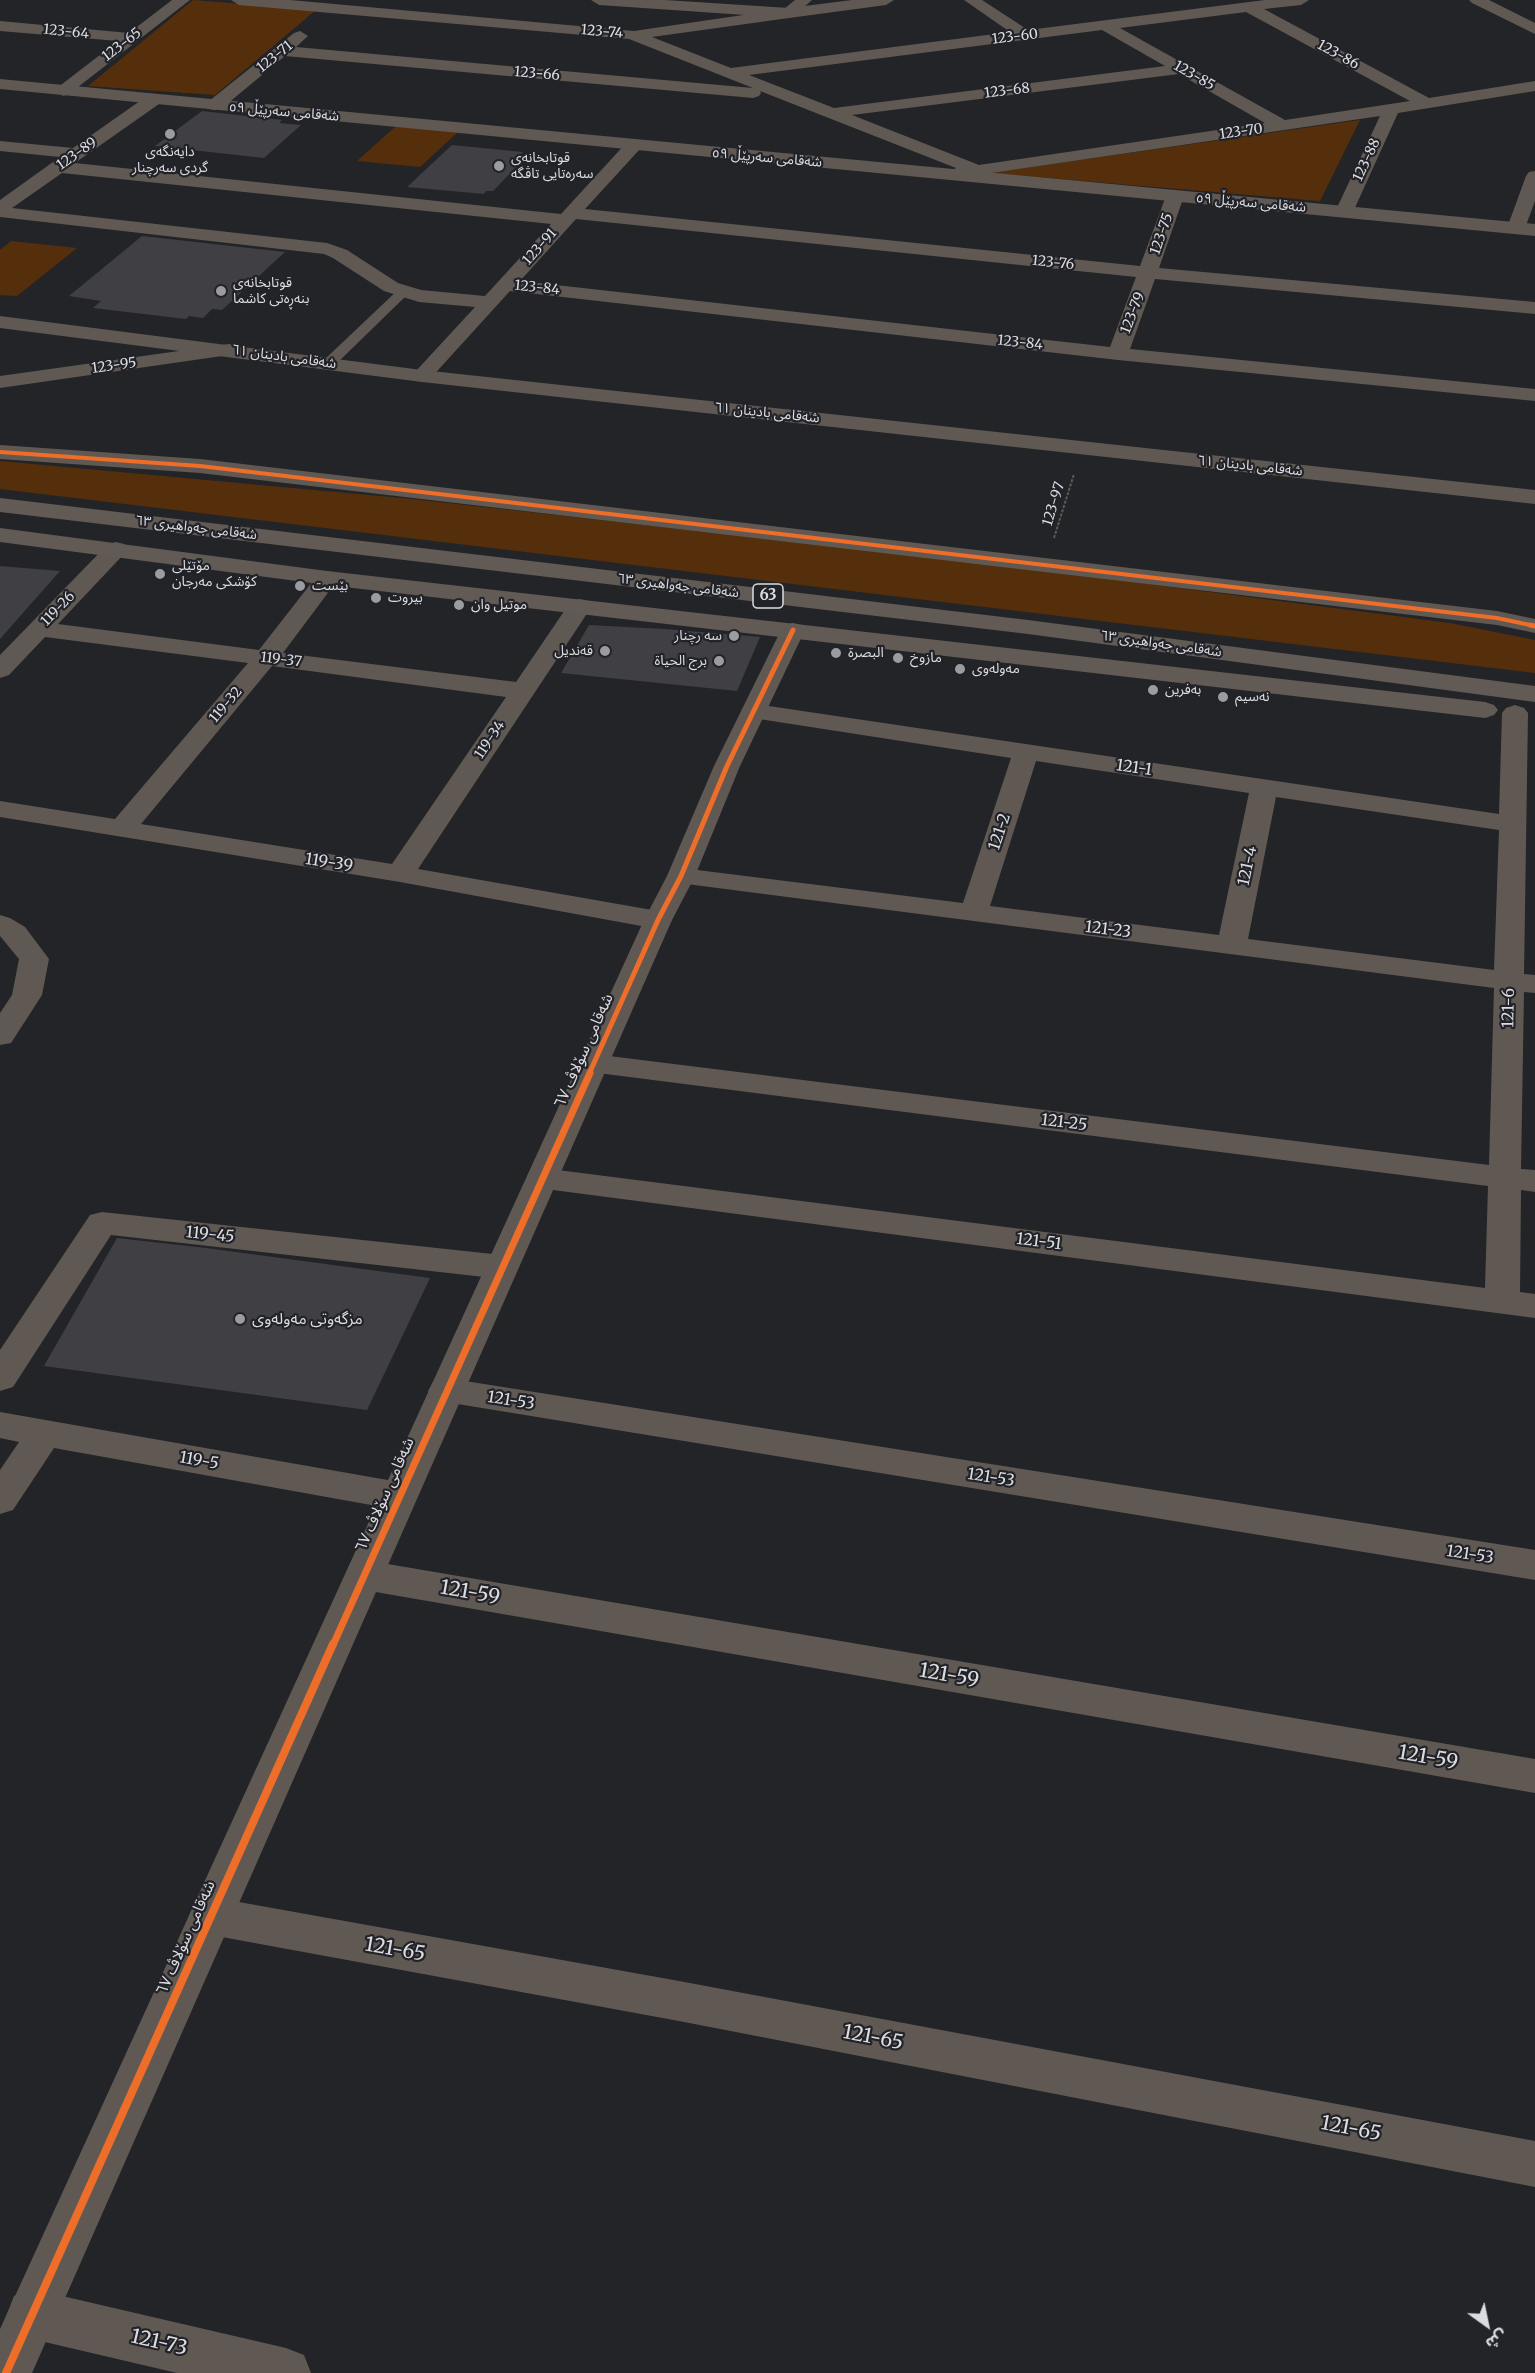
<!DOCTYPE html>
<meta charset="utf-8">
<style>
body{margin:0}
#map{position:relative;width:1535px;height:2373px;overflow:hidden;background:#232428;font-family:Merriweather,"Noto Sans Arabic",serif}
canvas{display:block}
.north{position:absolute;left:1457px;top:2295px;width:60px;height:60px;-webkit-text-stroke:4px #222329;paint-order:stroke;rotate:147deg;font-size:16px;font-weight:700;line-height:24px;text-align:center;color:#dbdce0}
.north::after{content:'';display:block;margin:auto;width:21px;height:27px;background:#dbdce0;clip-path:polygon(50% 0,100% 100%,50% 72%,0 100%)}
</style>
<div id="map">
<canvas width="1535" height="2373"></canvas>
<div class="north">ش</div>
</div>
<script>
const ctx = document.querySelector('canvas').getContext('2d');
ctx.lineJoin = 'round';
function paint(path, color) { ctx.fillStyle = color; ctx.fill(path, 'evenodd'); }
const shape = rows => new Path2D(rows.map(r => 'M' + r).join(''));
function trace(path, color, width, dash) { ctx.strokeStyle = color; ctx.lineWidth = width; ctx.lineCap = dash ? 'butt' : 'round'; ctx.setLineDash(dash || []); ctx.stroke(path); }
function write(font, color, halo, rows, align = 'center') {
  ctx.font = font + ' Merriweather,"Noto Sans Arabic",serif'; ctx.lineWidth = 4.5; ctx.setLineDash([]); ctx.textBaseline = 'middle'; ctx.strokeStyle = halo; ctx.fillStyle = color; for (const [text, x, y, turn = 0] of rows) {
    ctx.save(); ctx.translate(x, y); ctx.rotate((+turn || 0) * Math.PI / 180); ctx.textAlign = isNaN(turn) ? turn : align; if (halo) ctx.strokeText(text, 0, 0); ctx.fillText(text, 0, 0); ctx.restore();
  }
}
paint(shape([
 [193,0,316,10,215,95,88,86],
 [1360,120,1320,201,989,173],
 [396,126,458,132,420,167,357,161],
 [11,241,77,248,17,296,0,295,0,250],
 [0,461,412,499,985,563,1450,623,1535,640,1535,673,0,489]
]), '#552f0b');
paint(shape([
 [202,111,282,120,279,123,301,125,264,158,155,146],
 [452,145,523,152,517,159,524,159,493,191,486,191,484,194,407,187],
 [142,236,285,252,222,310,212,309,203,318,189,316,186,319,93,308,101,301,69,296],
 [0,566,60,571,0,639],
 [589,625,665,629,760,637,737,691,561,673],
 [117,1238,206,1248,430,1278,367,1410,44,1366]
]), '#404044');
trace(shape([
 [1054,538,1074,474]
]), '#5e5956', 2, [3, 1.5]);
paint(shape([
 [404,287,408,288,410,291,408,294,334,366,324,366,322,363,324,360,400,288,404,287]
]), '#605953');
paint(shape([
 [172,0,190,0,69,94,63,96,55,91,57,88,118,41,0,31,0,21,129,33,172,0],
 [231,0,290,0,634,31,784,9,795,0,812,0,794,16,789,18,652,37,731,68,1010,32,964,0,982,0,1028,30,1265,0,1309,0,1301,5,1264,9,1429,98,1535,81,1535,91,1398,113,1353,212,1350,216,1344,217,1338,216,1335,212,1380,116,957,178,951,177,948,173,956,168,760,91,761,93,759,96,753,98,285,56,221,109,215,110,209,109,207,105,209,101,294,33,300,31,308,36,296,47,753,88,629,39,239,5,231,0],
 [1246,12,1410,101,1285,120,1120,28,1246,12],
 [1102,30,1165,66,834,108,749,75,1102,30],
 [1179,74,1265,123,979,165,852,115,1179,74],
 [153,95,159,96,161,100,159,104,75,163,561,214,628,141,634,140,640,141,643,145,640,149,585,209,1140,266,1166,196,1169,192,1175,191,1181,192,1184,196,1159,268,1535,302,1535,314,1155,279,1130,349,1535,389,1535,401,1118,360,510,291,429,380,422,382,415,380,412,376,415,372,475,307,419,302,384,291,333,258,324,254,0,217,0,200,60,157,0,151,0,141,73,148,147,96,153,95],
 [62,173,551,224,485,296,421,290,398,283,347,250,327,243,12,208,62,173],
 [576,219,1136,277,1110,347,520,281,576,219],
 [1535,171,1535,201,1525,228,1523,232,1516,234,1509,232,1507,228,1526,176,1529,172,1535,171],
 [229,344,236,346,239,350,236,354,0,388,0,376,229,344],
 [0,445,200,459,1497,611,1535,619,1535,633,1497,625,200,473,0,459,0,445],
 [116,542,124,544,128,549,124,554,58,624,259,650,319,573,327,571,335,573,339,578,283,653,516,682,571,601,580,599,589,601,592,606,418,869,658,911,668,914,672,920,668,926,658,929,400,882,0,817,0,801,115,819,248,663,45,637,9,675,0,678,0,655,108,544,116,542],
 [272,666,506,697,392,864,141,824,272,666],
 [755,704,1499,814,1502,713,1506,708,1515,705,1524,708,1528,713,1524,974,1535,975,1535,993,1524,992,1521,1169,1535,1170,1535,1192,1521,1190,1520,1292,1535,1294,1535,1318,530,1187,526,1179,530,1171,542,1168,1485,1288,1488,1186,582,1071,577,1064,582,1057,593,1054,1489,1165,1494,988,671,882,667,876,671,870,681,868,963,903,1011,758,746,717,742,712,746,707,755,704],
 [1036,761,1249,793,1219,935,990,906,1036,761],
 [1276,797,1499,830,1494,970,1248,939,1276,797],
 [0,915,10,918,25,927,49,959,42,995,11,1043,0,1045,0,1013,12,995,19,959,0,936,0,915],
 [102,1212,502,1255,514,1259,519,1267,514,1275,502,1279,111,1235,13,1387,0,1391,0,1350,90,1215,102,1212],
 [446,1378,1535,1550,1535,1580,433,1400,428,1391,433,1382,446,1378],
 [0,1412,399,1482,412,1486,418,1496,412,1506,399,1510,54,1448,13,1510,0,1514,0,1470,19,1442,0,1438,0,1412],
 [364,1560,1535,1759,1535,1793,364,1590,350,1586,345,1575,350,1564,364,1560],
 [211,1897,679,1981,1535,2141,1535,2187,679,2021,211,1935,195,1930,189,1916,195,1902,211,1897],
 [32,2289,286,2348,304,2355,311,2373,177,2373,32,2339,14,2332,7,2314,14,2296,32,2289]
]), '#605953');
paint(shape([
 [591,0,665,0,789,8,852,0,894,0,886,5,789,18,599,5,591,0],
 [1469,0,1489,0,1535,23,1535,34,1472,3,1469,0],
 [0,79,1535,224,1535,236,0,89,0,79],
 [0,316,422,370,1535,490,1535,504,422,382,0,328,0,316],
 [793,623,802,625,805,630,740,766,695,876,672,920,32,2373,0,2373,0,2329,644,920,667,876,714,766,781,630,784,625,793,623]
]), '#605953');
paint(shape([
 [0,498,1028,620,1535,686,1535,702,1028,634,0,512,0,498],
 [0,528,327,571,1485,702,1494,705,1498,710,1494,715,1485,718,327,585,0,542,0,528]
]), '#625a54');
trace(shape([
 [0,452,200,466,1497,618,1535,626]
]), '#ee6e29', 4);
trace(shape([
 [1530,625,1535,626],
 [589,1074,658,920,681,876,727,766,793,630]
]), '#ee6e29', 5);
trace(shape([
 [333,1645,590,1073]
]), '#ee6e29', 7);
trace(shape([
 [6,2373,333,1644]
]), '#ee6e29', 8);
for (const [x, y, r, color] of [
 [170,134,6,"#9b9ca0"],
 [499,166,6,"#9b9ca0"],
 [221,291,6,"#9b9ca0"],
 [160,574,6,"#9b9ca0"],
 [300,586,6,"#9b9ca0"],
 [376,598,6,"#9b9ca0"],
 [459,605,6,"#9b9ca0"],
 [734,636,6,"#9b9ca0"],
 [605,651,6,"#9b9ca0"],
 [836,653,6,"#9b9ca0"],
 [898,658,6,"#9b9ca0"],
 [719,661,6,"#9b9ca0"],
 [960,669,6,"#9b9ca0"],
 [1153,690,6,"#9b9ca0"],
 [1223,697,6,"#9b9ca0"],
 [240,1319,6,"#9b9ca0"]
]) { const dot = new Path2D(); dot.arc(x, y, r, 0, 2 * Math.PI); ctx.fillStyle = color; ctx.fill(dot); trace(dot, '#222329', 2); }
write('14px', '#dbdce0', '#222329', [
 ["123-64",66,32,6],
 ["123-74",602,32,5],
 ["123-60",1015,37,-7],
 ["123-65",122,45,-37],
 ["123-86",1338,55,29],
 ["123-71",275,57,-39],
 ["123-66",537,74,5],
 ["123-85",1194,76,30],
 ["123-68",1007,91,-7],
 ["شەقامی سەرپێڵ ٥٩",284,112,5],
 ["123-70",1241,132,-8],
 ["123-89",77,154,-35],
 ["شەقامی سەرپێڵ ٥٩",767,158,5],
 ["123-88",1367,160,-65],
 ["شەقامی سەرپێڵ ٥٩",1251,203,5],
 ["123-75",1162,234,-71],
 ["123-91",540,247,-48],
 ["123-76",1053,263,6],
 ["123-84",537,288,6],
 ["123-79",1133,313,-69],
 ["123-84",1020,343,6],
 ["شەقامی بادینان ٦١",284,357,8],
 ["123-95",114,366,-8],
 ["شەقامی بادینان ٦١",767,413,6],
 ["شەقامی بادینان ٦١",1250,466,6],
 ["123-97",1054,504,-73],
 ["شەقامی جەواهیری ٦٣",196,528,7],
 ["شەقامی جەواهیری ٦٣",678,586,7],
 ["119-26",58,609,-46],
 ["شەقامی جەواهیری ٦٣",1161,644,8],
 ["119-37",281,660,7],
 ["119-32",226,705,-50],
 ["119-34",490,740,-56]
]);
write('14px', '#dbdce0', '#222329', [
 ["دایەنگەی",170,152,"center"],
 ["گردی سەرچنار",170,168,"center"],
 ["قوتابخانەی",511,158],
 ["سەرەتایی تاڤگە",511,174],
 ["قوتابخانەی",233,283],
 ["بنەڕەتی کاشما",233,299],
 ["مۆتێلی",172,566],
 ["کۆشکی مەرجان",172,582],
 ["بێست",312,586],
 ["بیروت",388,598],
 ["موتيل وان",471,605],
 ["سه رچنار",722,636,"right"],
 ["قەندیل",593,651,"right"],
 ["البصرة",848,653],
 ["مازوخ",910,658],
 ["برج الحياة",707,661,"right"],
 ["مەولەوی",972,669],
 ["بەفرین",1165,690],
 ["نەسیم",1235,697]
], 'left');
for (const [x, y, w] of [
 [768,596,30]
]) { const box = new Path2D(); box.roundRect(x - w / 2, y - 12, w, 24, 4.5); ctx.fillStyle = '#222329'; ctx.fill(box); trace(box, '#dbdce0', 1.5); }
write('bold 15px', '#dbdce0', null, [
 ["63",768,596]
]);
write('16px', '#dbdce0', '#222329', [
 ["121-1",1134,768,8],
 ["121-2",1000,832,-72],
 ["119-39",329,863,9],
 ["121-4",1248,866,-78],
 ["121-23",1108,930,7],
 ["121-6",1509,1008,-89],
 ["شەقامی سۆلاڤ ٦٧",584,1051,-66],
 ["121-25",1064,1123,7],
 ["119-45",210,1235,6],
 ["121-51",1039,1242,7],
 ["121-53",511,1401,9],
 ["119-5",199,1461,10],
 ["121-53",991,1478,9],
 ["شەقامی سۆلاڤ ٦٧",385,1495,-66],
 ["121-53",1470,1555,9],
 ["شەقامی سۆلاڤ ٦٧",186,1938,-66]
]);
write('16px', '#dbdce0', '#222329', [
 ["مزگەوتی مەولەوی",252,1319]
], 'left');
write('20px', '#dbdce0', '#222329', [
 ["121-59",470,1593,10],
 ["121-59",949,1676,10],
 ["121-59",1428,1758,10],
 ["121-65",395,1950,10],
 ["121-65",873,2038,11],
 ["121-65",1351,2129,11],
 ["121-73",159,2343,13]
]);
</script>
